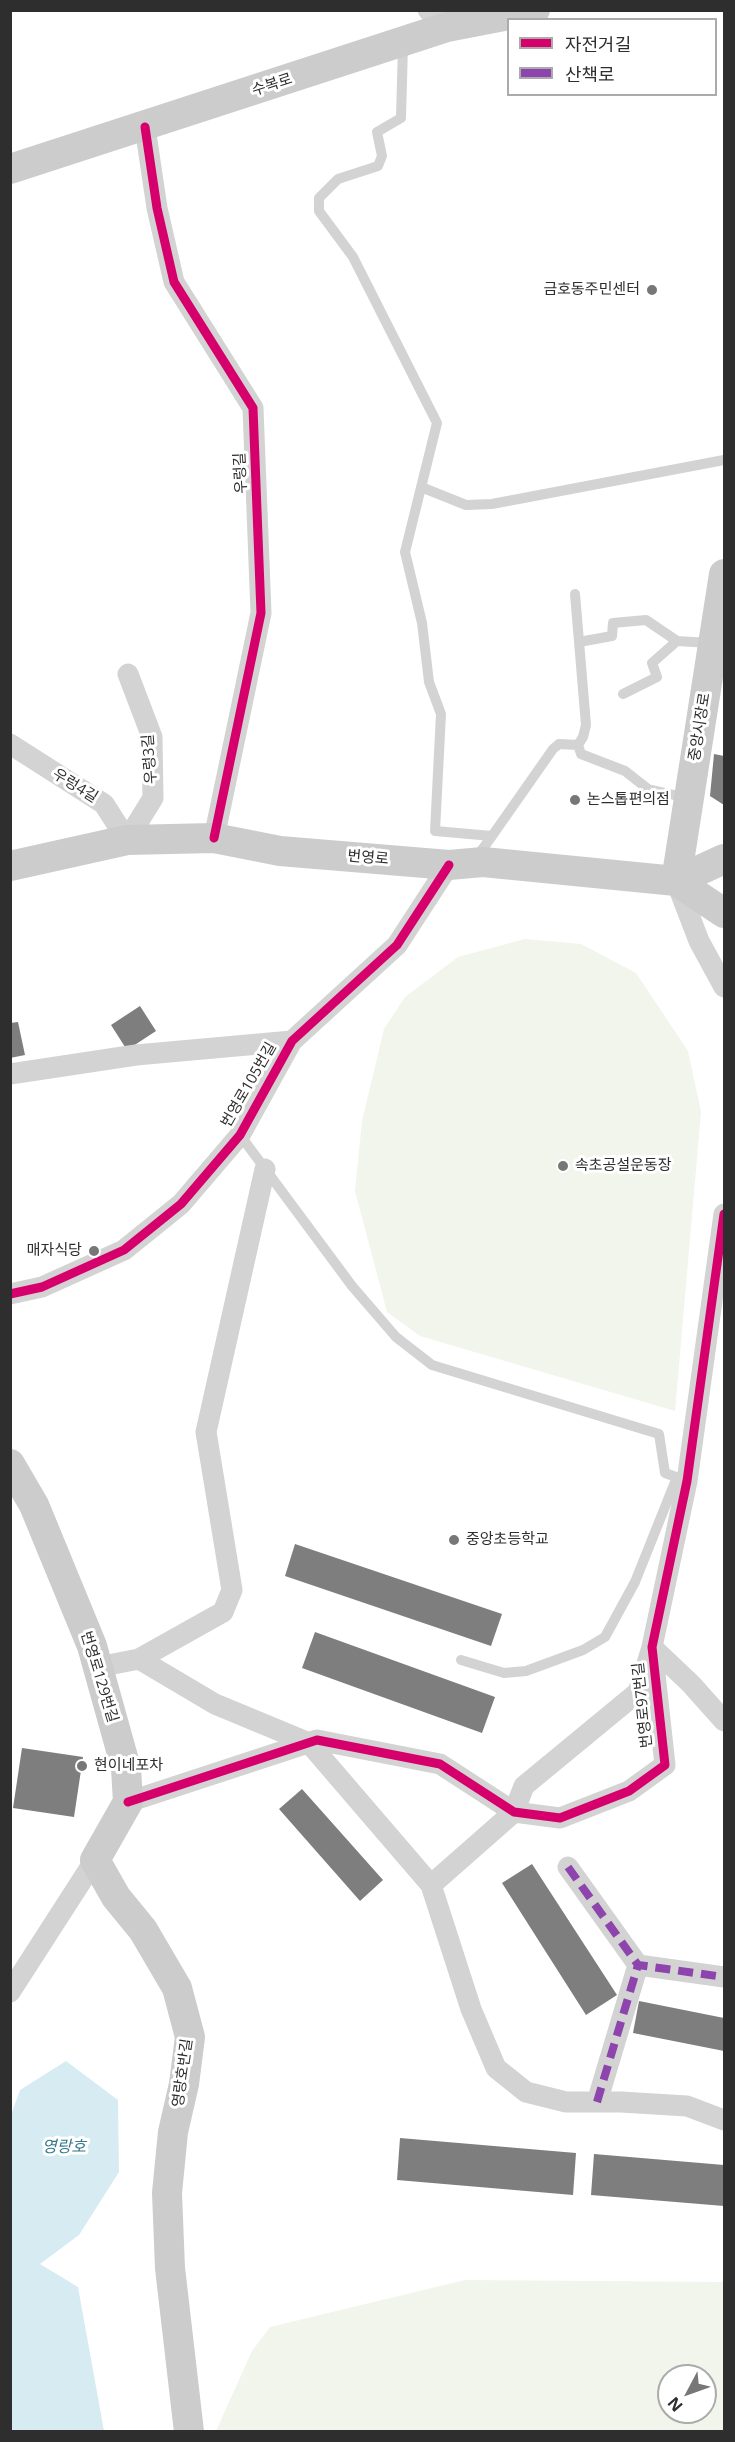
<!DOCTYPE html>
<meta charset="utf-8">
<style>
body{margin:0}
#map{position:relative;width:735px;height:2442px;overflow:hidden;background:#fff;font-family:"Open Sans","Noto Sans KR",sans-serif}
canvas{display:block}
.frame{position:absolute;inset:0;border:12px solid #2e2e2e;pointer-events:none}
.legend{position:absolute;left:507px;top:18px;width:210px;height:78px;box-sizing:border-box;background:#fff;border:2px solid #ababab;margin:0;padding:8px 10px;list-style:none;font-size:18px;color:#2e2e2e}
.legend li{display:flex;align-items:center;gap:12px;height:30px}
.legend b{width:30px;border:2px solid #ababab}
.north{position:absolute;left:657px;top:2364px;width:60px;height:60px;box-sizing:border-box;background:#fff;border:2px solid #ababab;border-radius:50%;rotate:229deg;font-size:16px;font-weight:700;line-height:24px;text-align:center;color:#2e2e2e}
.north::after{content:'';display:block;margin:auto;width:21px;height:27px;background:#777;clip-path:polygon(50% 0,100% 100%,50% 72%,0 100%)}
</style>
<div id="map">
<canvas width="735" height="2442"></canvas>
<div class="frame"></div>
<ul class="legend">
<li><b style="height:8px;background:#d6006c"></b>자전거길</li>
<li><b style="height:8px;background:#8e44ad"></b>산책로</li>
</ul>
<div class="north">N</div>
</div>
<script>
const ctx = document.querySelector('canvas').getContext('2d');
ctx.lineJoin = 'round';
function paint(path, color) { ctx.fillStyle = color; ctx.fill(path, 'evenodd'); }
const shape = rows => new Path2D(rows.map(r => 'M' + r).join(''));
function trace(path, color, width, dash) { ctx.strokeStyle = color; ctx.lineWidth = width; ctx.lineCap = dash ? 'butt' : 'round'; ctx.setLineDash(dash || []); ctx.stroke(path); }
function write(font, color, halo, rows, align = 'center') {
  ctx.font = font + ' "Open Sans","Noto Sans KR",sans-serif'; ctx.lineWidth = 6; ctx.setLineDash([]); ctx.textBaseline = 'middle'; ctx.strokeStyle = halo; ctx.fillStyle = color; for (const [text, x, y, turn = 0] of rows) {
    ctx.save(); ctx.translate(x, y); ctx.rotate((+turn || 0) * Math.PI / 180); ctx.textAlign = isNaN(turn) ? turn : align; if (halo) ctx.strokeText(text, 0, 0); ctx.fillText(text, 0, 0); ctx.restore();
  }
}
paint(shape([
 [525,939,581,944,636,973,688,1051,701,1112,675,1411,420,1336,387,1312,355,1191,362,1121,384,1029,405,997,458,957],
 [465,2280,724,2282,724,2431,216,2431,252,2351,270,2327],
 [669,2376,705,2376,705,2412,669,2412]
]), '#f2f5eb');
paint(shape([
 [66,2061,118,2100,119,2172,79,2235,40,2264,78,2287,104,2431,11,2431,11,2115,20,2090]
]), '#d6ecf2');
paint(shape([
 [714,754,724,756,724,805,710,796],
 [140,1006,156,1031,127,1050,111,1025],
 [18,1022,25,1055,10,1058,10,1023],
 [295,1544,502,1614,491,1646,285,1576],
 [315,1632,495,1697,482,1733,302,1668],
 [22,1748,83,1757,74,1817,13,1808],
 [302,1789,383,1880,360,1901,279,1809],
 [532,1864,617,1995,586,2015,502,1883],
 [639,2001,724,2018,724,2051,633,2033],
 [400,2138,576,2153,573,2195,397,2180],
 [594,2154,724,2165,724,2206,591,2195]
]), '#7e7e7e');
trace(shape([
 [403,45,401,118,377,132,382,156,378,166,338,179,319,198,319,211,353,257,437,423,405,552,422,623,429,682,441,714,435,831,492,836,476,858],
 [421,487,466,505,492,504,724,460],
 [579,642,612,636,613,623,646,620,677,641,710,643],
 [623,694,657,677,652,663,677,641],
 [578,745,581,754,625,771,648,789,687,798],
 [492,836,553,749,559,744,578,745,583,737,586,725,575,594],
 [240,1135,352,1286,396,1337,432,1365,659,1434,665,1473,687,1481],
 [461,1660,504,1673,526,1671,583,1650,605,1637,635,1582,677,1477]
]), '#d3d3d3', 10);
trace(shape([
 [428,10,447,27],
 [145,127,157,208,174,282,253,408,261,613,214,838],
 [10,744,104,804,127,840,153,798,152,737,128,674],
 [676,881,699,941,724,987],
 [10,1074,136,1055,292,1041],
 [10,1294,42,1287,124,1250,181,1204,240,1135,292,1041,397,945,449,865],
 [139,1659,215,1704,309,1743,431,1885,471,2009,496,2068,526,2092,566,2102,621,2102,687,2106,724,2120],
 [98,1667,139,1659,223,1612,232,1590,206,1432,265,1169],
 [128,1802,317,1740,440,1764,514,1812,560,1818,629,1791,665,1765,652,1647,687,1481,724,1214],
 [568,1867,638,1965,724,1977],
 [431,1885,514,1812,524,1786,638,1692,652,1647,691,1684,724,1721],
 [10,1992,95,1860],
 [597,2102,638,1965]
]), '#d3d3d3', 21);
trace(shape([
 [10,169,447,27,535,10],
 [10,866,127,840,214,838,280,851,449,865,483,862,676,881,724,859],
 [676,881,724,574],
 [676,881,724,913],
 [10,1464,34,1505,92,1646,126,1768,128,1802,95,1860,116,1897,143,1930,177,1988,190,2037,184,2084,173,2132,167,2193,170,2268,189,2432]
]), '#ccc', 30);
trace(shape([
 [568,1867,638,1965,724,1977],
 [597,2102,638,1965]
]), '#8e44ad', 8, [15, 8]);
trace(shape([
 [145,127,157,208,174,282,253,408,261,613,214,838],
 [10,1294,42,1287,124,1250,181,1204,240,1135,292,1041,397,945,449,865],
 [128,1802,317,1740,440,1764,514,1812,560,1818,629,1791,665,1765,652,1647,687,1481,724,1214]
]), '#d6006c', 9);
for (const [x, y, r, color] of [
 [652,290,6,"#777"],
 [575,800,6,"#777"],
 [563,1166,6,"#777"],
 [94,1251,6,"#777"],
 [454,1540,6,"#777"],
 [82,1766,6,"#777"]
]) { const dot = new Path2D(); dot.arc(x, y, r, 0, 2 * Math.PI); ctx.fillStyle = color; ctx.fill(dot); trace(dot, '#fff', 2); }
write('15px', '#2e2e2e', '#fff', [
 ["수복로",272,85,-18],
 ["우렁길",241,473,-93],
 ["중앙시장로",700,727,-81],
 ["우렁3길",150,759,-94],
 ["우렁4길",75,786,32],
 ["번영로",368,858,5],
 ["번영로105번길",249,1085,-60],
 ["번영로129번길",99,1677,73],
 ["번영로97번길",643,1705,-96],
 ["영랑호반길",183,2073,-82]
]);
write('15px', '#2e2e2e', '#fff', [
 ["금호동주민센터",640,290,"right"],
 ["논스톱편의점",587,800],
 ["속초공설운동장",575,1166],
 ["매자식당",82,1251,"right"],
 ["중앙초등학교",466,1540],
 ["현이네포차",94,1766]
], 'left');
write('italic 16px', '#357a8d', '#fff', [
 ["영랑호",64,2147]
]);
</script>
